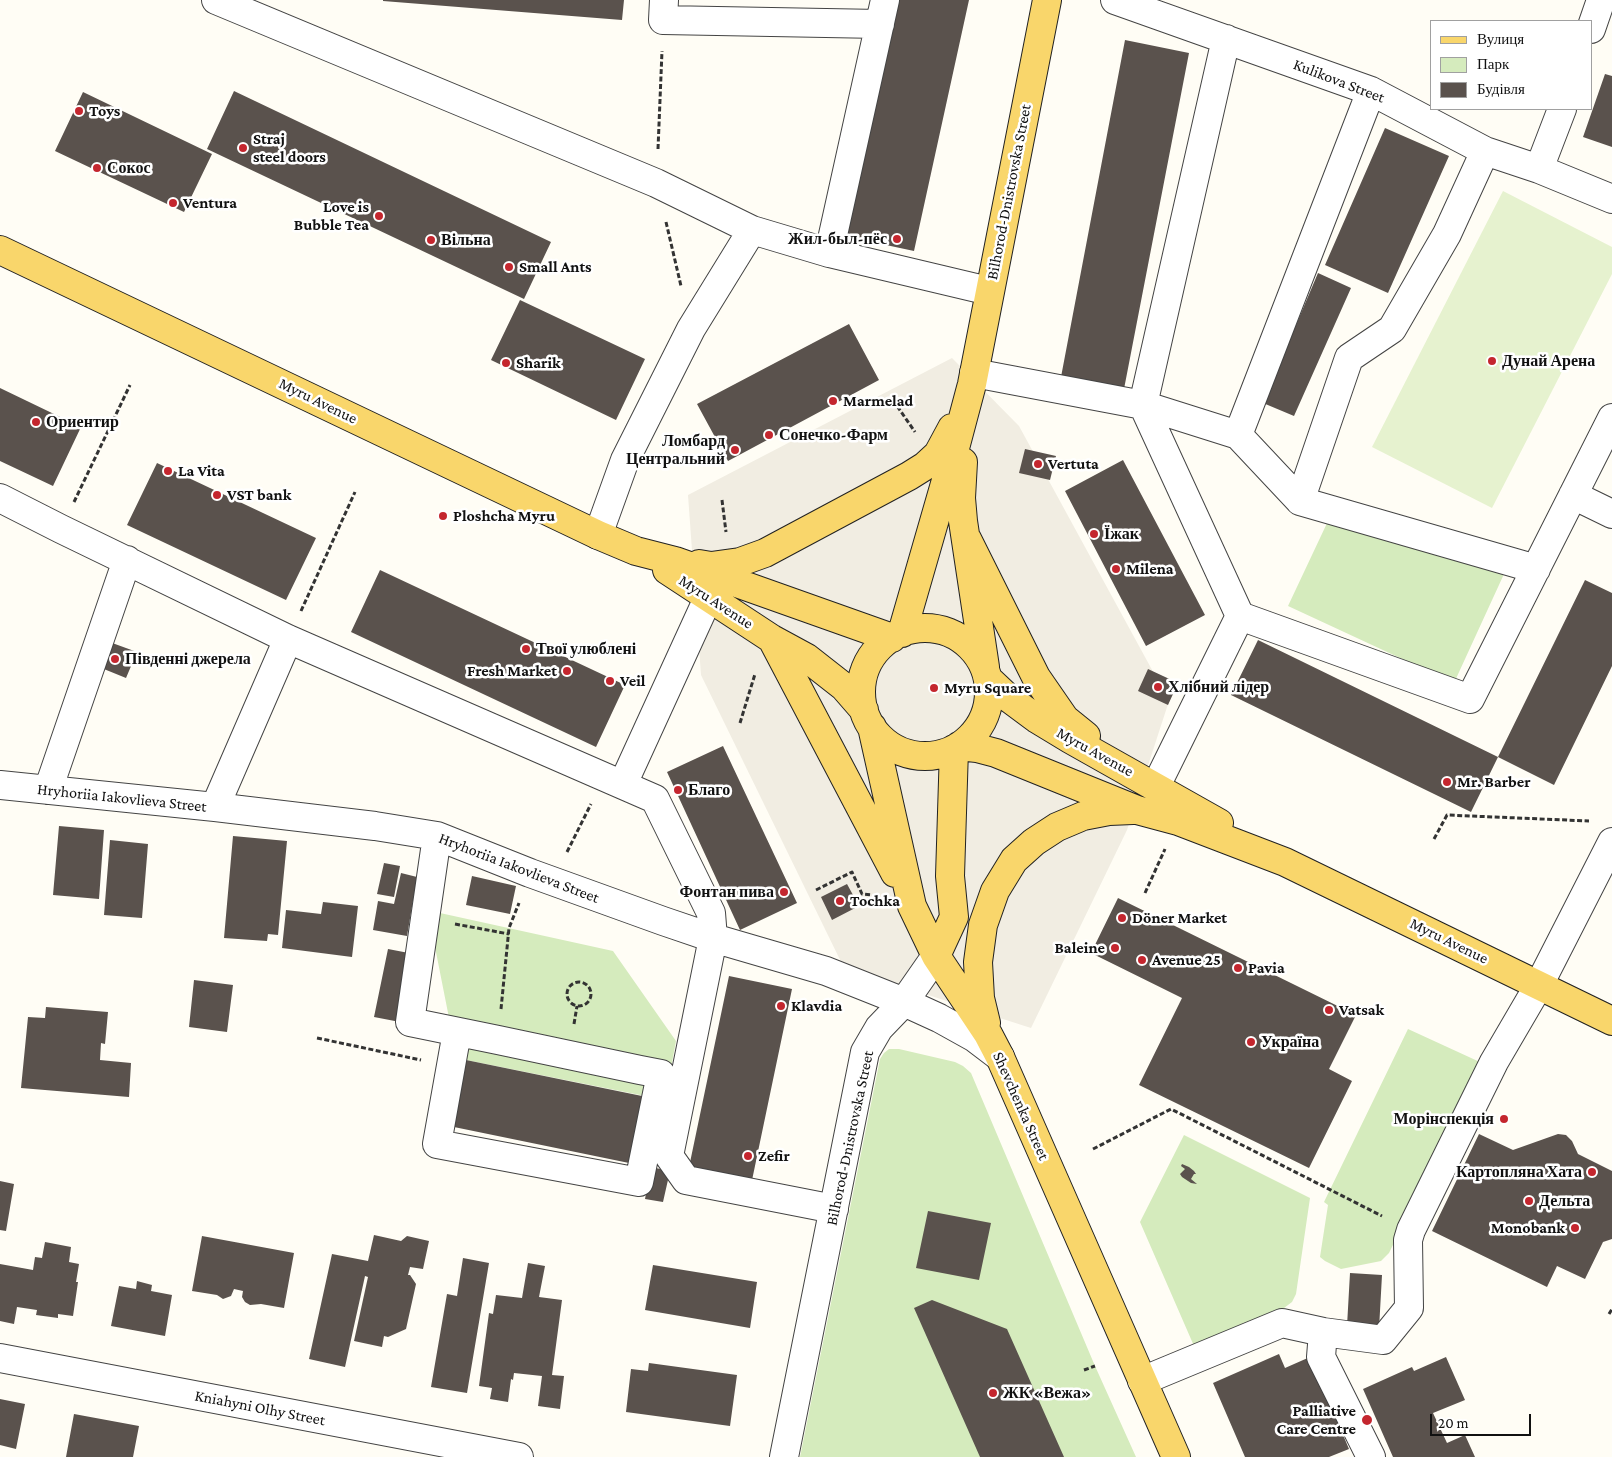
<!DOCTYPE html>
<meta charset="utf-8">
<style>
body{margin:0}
#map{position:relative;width:1612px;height:1457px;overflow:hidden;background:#fffdf5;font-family:"Crimson Pro",serif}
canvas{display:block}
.legend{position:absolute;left:1430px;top:20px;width:162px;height:90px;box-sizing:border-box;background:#fff;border:1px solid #a0a0a0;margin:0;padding:6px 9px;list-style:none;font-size:15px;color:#111}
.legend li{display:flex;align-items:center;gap:10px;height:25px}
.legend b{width:25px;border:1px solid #a0a0a0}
.scale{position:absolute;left:1430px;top:1414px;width:101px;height:22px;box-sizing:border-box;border:2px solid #111;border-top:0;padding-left:6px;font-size:15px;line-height:18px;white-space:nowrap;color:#111;-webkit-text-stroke:4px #fff;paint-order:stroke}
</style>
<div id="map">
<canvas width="1612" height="1457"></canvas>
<ul class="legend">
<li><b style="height:6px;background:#f9d66b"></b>Вулиця</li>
<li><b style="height:14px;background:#d5ebbd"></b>Парк</li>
<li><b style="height:14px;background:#5a524d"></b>Будівля</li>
</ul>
<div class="scale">20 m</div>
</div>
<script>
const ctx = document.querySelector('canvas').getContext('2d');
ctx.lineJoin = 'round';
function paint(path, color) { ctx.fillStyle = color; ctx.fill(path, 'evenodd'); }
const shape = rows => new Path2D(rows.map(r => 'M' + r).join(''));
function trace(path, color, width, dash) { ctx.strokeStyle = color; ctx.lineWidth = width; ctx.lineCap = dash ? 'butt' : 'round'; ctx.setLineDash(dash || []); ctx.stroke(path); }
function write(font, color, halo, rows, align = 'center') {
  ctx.font = font + ' "Crimson Pro",serif'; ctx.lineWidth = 5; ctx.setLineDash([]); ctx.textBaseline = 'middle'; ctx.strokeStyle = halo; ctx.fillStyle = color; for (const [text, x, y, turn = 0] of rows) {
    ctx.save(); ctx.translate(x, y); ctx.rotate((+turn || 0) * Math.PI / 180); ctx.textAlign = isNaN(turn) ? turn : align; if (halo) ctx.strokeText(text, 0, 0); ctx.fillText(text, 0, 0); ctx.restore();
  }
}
paint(shape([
 [1328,521,1504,574,1454,683,1288,606],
 [440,913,613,951,676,1041,665,1100,466,1060,472,1027,450,1023,434,942],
 [1408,1029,1482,1063,1389,1253,1381,1261,1341,1269,1325,1261,1320,1257,1328,1205,1324,1202],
 [889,1049,899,1049,955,1062,963,1066,971,1073,1095,1366,1136,1457,800,1457,880,1059,884,1053],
 [1184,1135,1310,1198,1296,1294,1292,1302,1284,1308,1194,1346,1140,1222]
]), '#d5ebbd');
paint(shape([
 [1503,191,1612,247,1612,274,1492,508,1372,447]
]), '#e6f2cf');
paint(shape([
 [952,358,1019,426,1169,701,1127,830,1031,1028,844,968,701,675,688,495]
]), '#f1ede2');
paint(shape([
 [383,0,624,0,622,20,383,1],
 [896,0,969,0,914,251,844,236],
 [1125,40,1189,53,1124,389,1061,377],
 [1605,74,1612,76,1612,147,1583,137],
 [234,91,551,242,524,299,207,149],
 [83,92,212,154,184,212,55,151],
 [1385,128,1449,156,1388,293,1325,265],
 [1318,273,1351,288,1294,416,1263,403],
 [520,300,645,359,616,420,491,360],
 [849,324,879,380,728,461,697,404],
 [0,388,81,427,53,486,0,461],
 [1025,449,1056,456,1050,480,1019,473],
 [1123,460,1205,615,1146,646,1065,491],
 [157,463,316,538,286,600,127,525],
 [380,570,625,685,596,747,351,632],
 [1585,580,1612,593,1612,666,1554,785,1498,757],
 [104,640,137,652,126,678,94,665],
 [1258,640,1498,757,1471,812,1231,695],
 [1148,669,1178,683,1168,705,1138,691],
 [723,746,797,903,740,930,667,772],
 [59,826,104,830,99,899,53,895],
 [233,836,287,841,278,935,268,934,267,941,224,938],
 [110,840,148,844,142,918,104,915],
 [384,863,400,866,394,897,377,894],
 [401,873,417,877,407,936,373,930,378,901,394,904],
 [472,876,516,886,510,914,466,905],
 [847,884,859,906,832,920,821,897],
 [1118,898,1356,1015,1329,1069,1352,1081,1309,1168,1139,1085,1182,998,1091,953],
 [323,902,358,906,352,957,282,948,286,910,321,914],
 [388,949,414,954,400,1022,374,1017],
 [729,976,792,989,751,1185,688,1172],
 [194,980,233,985,227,1032,189,1027],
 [46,1007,108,1012,105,1044,101,1043,100,1060,131,1063,129,1097,21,1088,28,1017,45,1018],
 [466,1060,642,1096,629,1163,454,1127],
 [1479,1134,1513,1150,1558,1134,1566,1135,1572,1141,1578,1154,1612,1171,1612,1239,1603,1242,1585,1279,1557,1266,1547,1287,1432,1231],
 [1182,1164,1189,1167,1194,1171,1196,1174,1194,1174,1191,1179,1197,1184,1191,1183,1182,1177,1180,1174,1185,1169,1181,1166],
 [651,1167,670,1171,663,1202,645,1199],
 [0,1181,14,1184,6,1231,0,1230],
 [928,1211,991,1223,979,1280,916,1268],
 [374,1235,401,1241,407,1236,429,1241,423,1269,410,1267,408,1275,410,1275,416,1284,406,1329,388,1337,384,1336,382,1347,354,1341,368,1277,365,1276,345,1367,309,1359,332,1254,368,1261],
 [202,1236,294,1253,284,1308,261,1304,250,1305,245,1302,242,1297,243,1291,234,1289,231,1296,223,1299,217,1295,192,1291],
 [45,1242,71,1247,69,1262,79,1264,76,1282,78,1282,73,1316,58,1314,58,1318,36,1315,37,1310,17,1307,14,1324,0,1321,0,1264,33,1270,35,1257,42,1258],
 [463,1258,489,1263,467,1393,431,1387,447,1294,457,1296],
 [528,1263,545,1266,539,1297,562,1300,552,1375,564,1376,560,1409,538,1406,542,1376,514,1373,513,1380,511,1379,508,1402,490,1399,492,1388,479,1386,489,1313,493,1314,496,1295,522,1298],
 [653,1265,757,1282,750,1328,645,1310],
 [1350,1273,1382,1275,1379,1329,1347,1326],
 [137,1281,152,1285,151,1291,172,1295,165,1336,111,1326,119,1286,136,1289],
 [932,1300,1007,1329,1064,1457,980,1457,914,1308],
 [1279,1354,1285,1368,1310,1357,1349,1449,1329,1457,1245,1457,1213,1383],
 [1446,1357,1465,1400,1433,1413,1447,1443,1465,1435,1475,1457,1393,1457,1363,1389,1412,1367,1414,1371],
 [649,1363,737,1375,730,1426,626,1412,631,1369,648,1371],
 [0,1399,25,1404,16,1449,0,1445],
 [74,1414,139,1426,133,1457,66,1457]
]), '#5a524d');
const minor = shape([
 [216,0,656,183,752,230,829,253],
 [664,0,663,20,880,24],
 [885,0,829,253,989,291],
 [1115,0,1371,91,1485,151,1539,169,1612,199],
 [1591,29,1601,0],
 [1226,39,1143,405,1238,435,1300,501,1536,569],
 [1539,169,1562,109],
 [974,373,1143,405,1240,616,1156,786],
 [1238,435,1371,91],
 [1573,495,1612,514],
 [0,498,61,529,288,639,655,799,711,913,713,938,669,1156,686,1180,834,1209],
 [1300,501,1349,358,1392,329,1447,234,1485,151],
 [598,535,625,460,691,329,752,230],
 [1240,616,1470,699,1612,418],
 [623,784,709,596],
 [0,785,215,807,375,826,437,836,530,873,663,921,713,938,826,971,904,1002,939,1018,975,1038,1000,1057],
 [48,790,127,560],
 [215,807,288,639],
 [437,836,410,1022,498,1040,640,1070,661,1074,639,1182,437,1144,457,1032],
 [1323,1332,1321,1357,1371,1457],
 [0,1358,519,1457],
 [1142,1381,1282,1323,1323,1332,1383,1340,1409,1308,1408,1240,1411,1230,1494,1062,1539,985,1612,842],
 [784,1457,865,1052,879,1028,904,1002,936,956]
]);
const major = shape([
 [0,250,598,535,636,551,675,561,892,638],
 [963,462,961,498,963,521,985,667],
 [967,539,1036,677,1065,719,1086,736],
 [699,564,711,566,740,562,765,553,909,476,925,466,938,454,952,428],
 [667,570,772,639,807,658,844,687,864,710],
 '861 692a64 64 0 1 1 128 0a64 64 0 1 1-128 0Z',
 [902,633,951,463,972,384,1047,0],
 [772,639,895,873],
 [988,679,1006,696,1037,719,1070,739,1219,823],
 [872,727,912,906,936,956,988,1034,1000,1057,1176,1457],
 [959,746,977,748,996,753,1137,810,1178,821,1285,862,1612,1021],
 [936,956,954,917,950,876,954,749],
 [986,1023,980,998,978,962,983,925,995,891,1014,860,1034,842,1057,827,1083,816,1109,811,1133,810]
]);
trace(minor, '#444', 30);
trace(major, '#222', 30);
trace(shape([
 [658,149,662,51],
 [666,222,681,286],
 [893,400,915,432],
 [722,500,726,532],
 [74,502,130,385],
 [301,611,355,492],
 [740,723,755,674],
 [1434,839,1447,815,1589,821],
 [567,852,591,804],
 [816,890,852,872,862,894,872,895],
 [1145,893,1165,849],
 [455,924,509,934],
 '567 994a12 12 0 1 1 24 0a12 12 0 1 1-24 0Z',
 [501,1009,509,928,519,903],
 [574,1024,577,1006],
 [317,1038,421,1060],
 [1093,1149,1171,1109,1382,1216],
 [1609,1314,1612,1309],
 [1084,1370,1095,1366]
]), '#333', 3, [5, 2.5]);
trace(minor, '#fff', 28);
trace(major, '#f9d66b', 28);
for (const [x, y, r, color] of [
 [79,111,5,"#c4262e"],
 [243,148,5,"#c4262e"],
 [97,168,5,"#c4262e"],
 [173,203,5,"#c4262e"],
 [379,216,5,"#c4262e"],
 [897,239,5,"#c4262e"],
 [431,240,5,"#c4262e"],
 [509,267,5,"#c4262e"],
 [1492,361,5,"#c4262e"],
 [506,363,5,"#c4262e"],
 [833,401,5,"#c4262e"],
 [36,422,5,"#c4262e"],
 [769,435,5,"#c4262e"],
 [735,450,5,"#c4262e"],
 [1038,464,5,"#c4262e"],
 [168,471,5,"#c4262e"],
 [217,495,5,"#c4262e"],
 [443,516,5,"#c4262e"],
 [1094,534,5,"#c4262e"],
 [1116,569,5,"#c4262e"],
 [526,649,5,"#c4262e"],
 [115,659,5,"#c4262e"],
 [567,671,5,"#c4262e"],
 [610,681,5,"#c4262e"],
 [1158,687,5,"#c4262e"],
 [934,688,5,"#c4262e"],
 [1447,782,5,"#c4262e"],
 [678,790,5,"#c4262e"],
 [784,892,5,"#c4262e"],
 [840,901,5,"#c4262e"],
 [1122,918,5,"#c4262e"],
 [1115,948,5,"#c4262e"],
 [1142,960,5,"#c4262e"],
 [1238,968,5,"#c4262e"],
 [781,1006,5,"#c4262e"],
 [1329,1010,5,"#c4262e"],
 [1251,1042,5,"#c4262e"],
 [1504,1119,5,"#c4262e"],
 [748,1156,5,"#c4262e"],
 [1592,1172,5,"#c4262e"],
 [1529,1201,5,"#c4262e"],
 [1575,1228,5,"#c4262e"],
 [993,1393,5,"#c4262e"],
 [1367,1420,6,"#c4262e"]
]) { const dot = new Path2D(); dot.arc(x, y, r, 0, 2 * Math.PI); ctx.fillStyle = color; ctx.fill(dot); trace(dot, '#fff', 2); }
write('16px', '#111', '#fff', [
 ["Kulikova Street",1339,81,21],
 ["Bilhorod-Dnistrovska Street",1009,192,-79],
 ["Myru Avenue",318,401,26],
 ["Myru Avenue",716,602,33],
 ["Myru Avenue",1095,752,29],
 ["Hryhoriia Iakovlieva Street",122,798,6],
 ["Hryhoriia Iakovlieva Street",519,868,21],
 ["Myru Avenue",1449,941,26],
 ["Shevchenka Street",1021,1106,66],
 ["Bilhorod-Dnistrovska Street",850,1138,-78],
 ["Kniahyni Olhy Street",260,1408,11]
]);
write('bold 16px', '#111', '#fff', [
 ["Toys",89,111],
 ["Straj",253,139],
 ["steel doors",253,157],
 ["Сокос",107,168],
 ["Ventura",183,203],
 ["Love is",369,207,"right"],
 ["Bubble Tea",369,225,"right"],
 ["Жил-был-пёс",887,239,"right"],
 ["Вільна",441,240],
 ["Small Ants",519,267],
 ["Дунай Арена",1502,361],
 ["Sharik",516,363],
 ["Marmelad",843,401],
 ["Ориентир",46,422],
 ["Сонечко-Фарм",779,435],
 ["Ломбард",725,441,"right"],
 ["Центральний",725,459,"right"],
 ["Vertuta",1048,464],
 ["La Vita",178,471],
 ["VST bank",227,495],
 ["Ploshcha Myru",453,516],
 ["Їжак",1104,534],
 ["Milena",1126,569],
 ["Твої улюблені",536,649],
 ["Південні джерела",125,659],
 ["Fresh Market",557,671,"right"],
 ["Veil",620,681],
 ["Хлібний лідер",1168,687],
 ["Myru Square",944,688],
 ["Mr. Barber",1457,782],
 ["Благо",688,790],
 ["Фонтан пива",774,892,"right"],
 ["Tochka",850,901],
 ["Döner Market",1132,918],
 ["Baleine",1105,948,"right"],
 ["Avenue 25",1152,960],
 ["Pavia",1248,968],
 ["Klavdia",791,1006],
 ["Vatsak",1339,1010],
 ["Україна",1261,1042],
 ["Морінспекція",1494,1119,"right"],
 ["Zefir",758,1156],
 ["Картопляна Хата",1582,1172,"right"],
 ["Дельта",1539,1201],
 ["Monobank",1565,1228,"right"],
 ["ЖК «Вежа»",1003,1393],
 ["Palliative",1356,1411,"right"],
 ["Care Centre",1356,1429,"right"]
], 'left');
</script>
